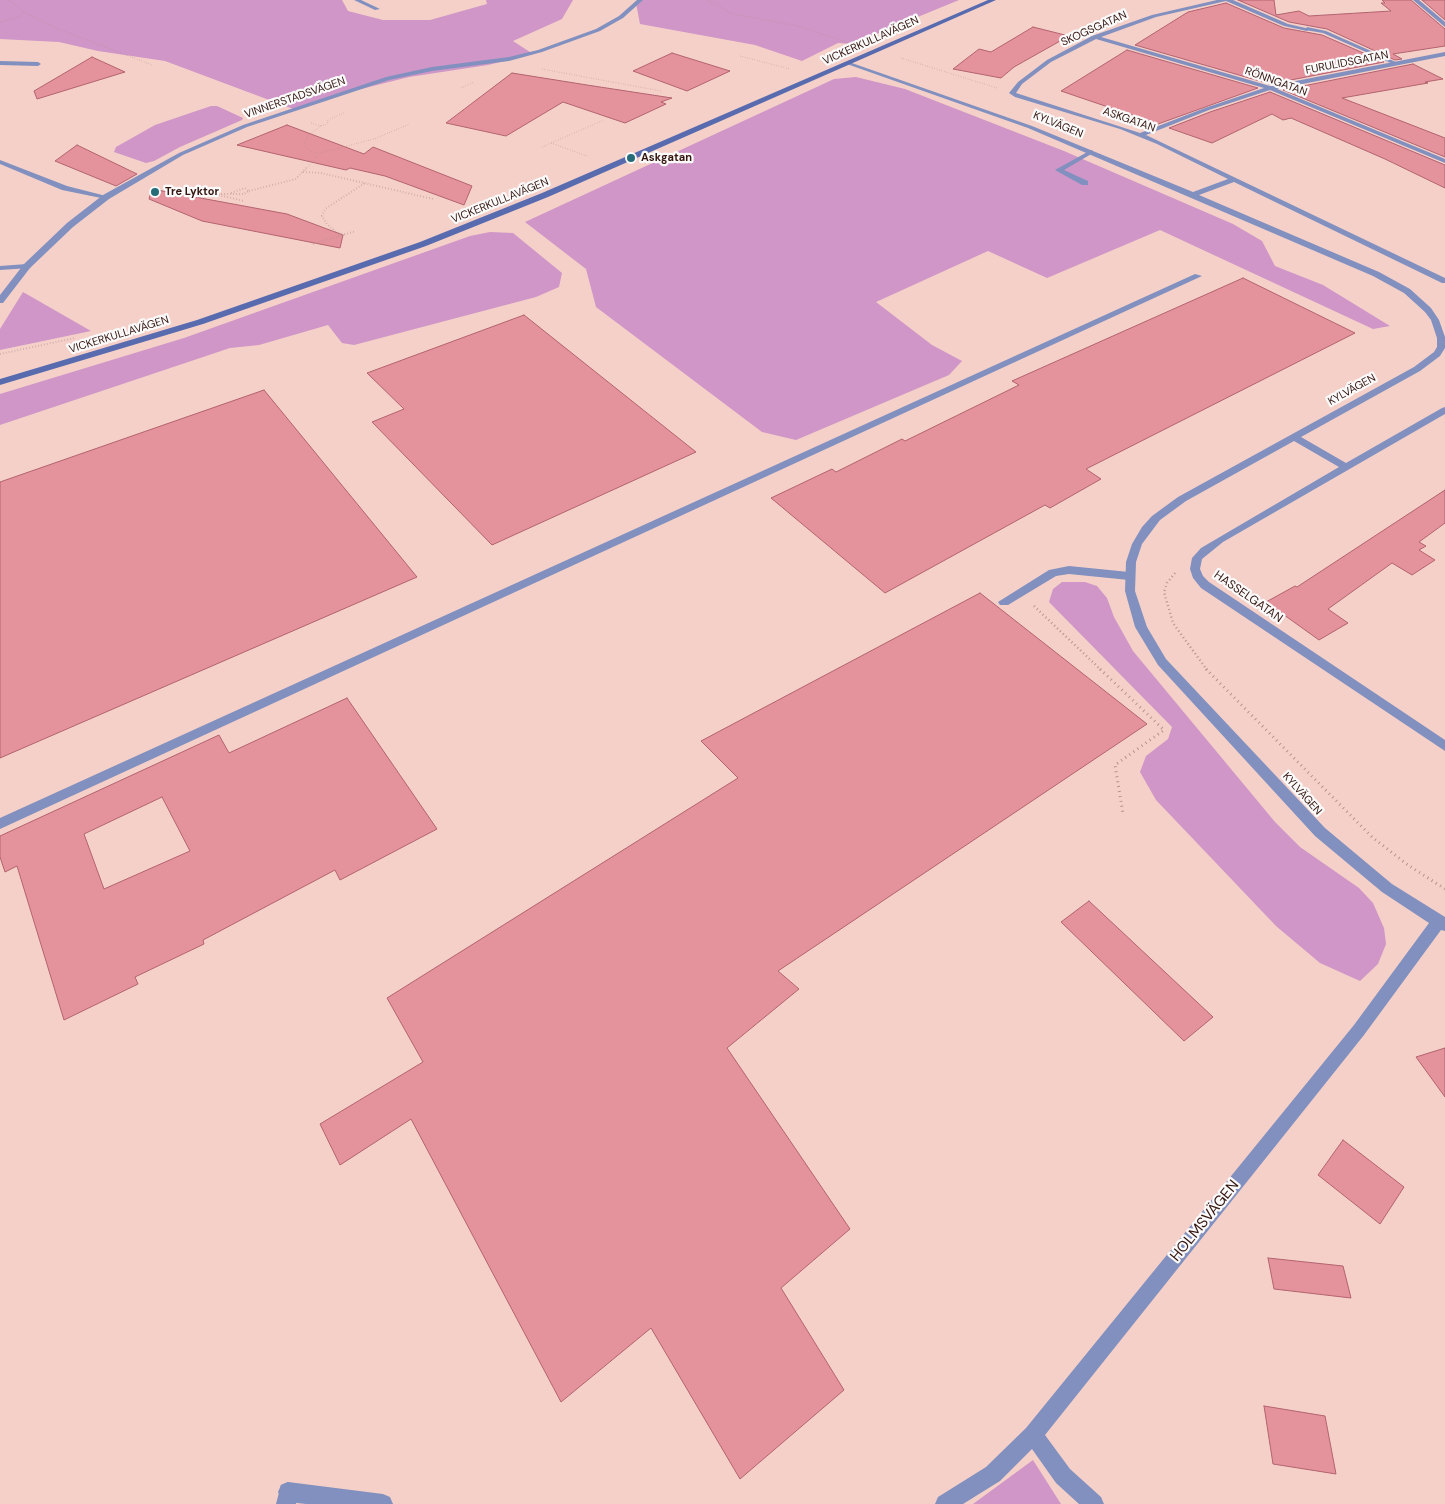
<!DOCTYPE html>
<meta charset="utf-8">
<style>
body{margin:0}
canvas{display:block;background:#f4d0c9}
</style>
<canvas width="1445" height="1504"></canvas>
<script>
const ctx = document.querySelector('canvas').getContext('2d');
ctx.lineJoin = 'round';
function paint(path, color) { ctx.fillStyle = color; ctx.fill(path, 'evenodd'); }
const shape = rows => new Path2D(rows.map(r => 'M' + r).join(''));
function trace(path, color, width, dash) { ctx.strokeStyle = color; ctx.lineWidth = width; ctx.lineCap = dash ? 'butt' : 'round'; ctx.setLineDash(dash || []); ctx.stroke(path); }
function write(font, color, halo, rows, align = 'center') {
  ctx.font = font + ' "DM Sans",sans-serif'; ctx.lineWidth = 4.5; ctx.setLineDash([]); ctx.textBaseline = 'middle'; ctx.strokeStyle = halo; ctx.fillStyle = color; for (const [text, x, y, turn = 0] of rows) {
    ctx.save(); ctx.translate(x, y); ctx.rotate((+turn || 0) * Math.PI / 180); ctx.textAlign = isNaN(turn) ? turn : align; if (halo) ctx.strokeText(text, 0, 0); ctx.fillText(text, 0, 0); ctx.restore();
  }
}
paint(shape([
 [0,0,342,0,348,11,383,20,430,20,487,4,486,0,573,0,562,19,513,41,533,54,488,65,409,77,345,93,296,110,165,61,98,51,59,42,0,39],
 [639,0,959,0,852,44,838,43,802,61,755,45,640,24,636,3],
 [856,77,905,89,1064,151,1233,224,1262,241,1275,266,1323,285,1390,326,1373,329,1160,230,1047,278,988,251,876,302,932,345,962,361,949,375,796,440,762,432,596,307,586,269,525,222,834,79],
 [211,106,217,106,243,118,242,120,180,147,154,161,146,163,114,152,116,147,155,125],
 [490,232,513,233,562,273,559,287,536,297,354,345,342,343,328,325,259,345,230,348,0,425,0,394,184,338,470,236],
 [23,292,91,331,0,350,0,329],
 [1062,582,1085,582,1097,586,1107,598,1114,617,1133,651,1275,822,1300,847,1359,888,1373,903,1384,928,1386,944,1378,964,1360,981,1320,963,1276,926,1156,800,1140,772,1146,756,1168,739,1172,727,1049,602,1053,589],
 [1033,1460,1061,1504,973,1504]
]), '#cf96c7');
const building = shape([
 [1238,0,1274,0,1276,15,1299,11,1309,16,1391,11,1381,3,1385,3,1382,0,1411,0,1445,29,1445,46,1393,54,1402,59,1395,60,1327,29,1289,22,1238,0],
 [1422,0,1445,0,1445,20,1422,0],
 [1226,3,1284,28,1322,35,1384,62,1270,84,1135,45,1188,12,1226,3],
 [1033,27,1069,36,1014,67,1001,78,953,69,979,49,991,52,1033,27],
 [1127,50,1258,88,1158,124,1061,91,1127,50],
 [672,53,730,71,687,91,633,71,672,53],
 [92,57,125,72,37,99,34,91,92,57],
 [1413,64,1443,79,1425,82,1428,83,1342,98,1445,138,1445,157,1283,90,1413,64],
 [512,73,587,85,672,98,661,102,666,104,625,123,563,102,506,136,446,123,512,73],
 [1270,92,1445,165,1445,188,1385,159,1291,118,1283,120,1272,114,1212,143,1169,128,1210,112,1270,92],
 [287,125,364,154,373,147,472,186,464,205,385,176,350,168,346,170,237,145,287,125],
 [77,145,137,174,116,186,55,161,77,145],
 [152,189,287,214,343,235,340,248,202,221,149,199,152,189],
 [1243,278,1355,333,1086,469,1101,479,1050,508,1045,505,885,593,771,498,832,469,836,472,902,439,905,441,1019,385,1012,381,1243,278],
 [524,315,696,452,492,545,372,422,404,409,367,373,524,315],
 [264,390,417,577,0,758,0,482,264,390],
 [1445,490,1445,523,1419,542,1426,546,1419,550,1435,560,1412,575,1392,563,1328,609,1348,623,1319,640,1266,602,1295,586,1297,587,1445,490],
 [980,593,1147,724,778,971,799,989,727,1048,850,1229,781,1288,844,1390,740,1479,651,1328,561,1402,411,1119,340,1165,320,1124,423,1062,387,998,738,778,701,741,980,593],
 [347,698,437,829,340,880,335,870,203,940,204,944,135,977,138,984,64,1020,17,866,5,872,0,857,0,836,219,735,229,753,347,698],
 [162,797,190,851,104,889,84,834,162,797],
 [1089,901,1213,1017,1184,1041,1061,922,1089,901],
 [1445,1048,1445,1097,1416,1057,1445,1048],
 [1343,1140,1404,1187,1380,1224,1318,1175,1343,1140],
 [1268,1258,1343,1266,1351,1298,1274,1289,1268,1258],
 [1264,1406,1325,1416,1336,1474,1273,1464,1264,1406]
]);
paint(building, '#e4929c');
trace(building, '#b3636f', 1);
trace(shape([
 [707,0,733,14,798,26,849,43],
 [24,12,56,28,152,65],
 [0,22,19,17,24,12,9,0],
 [740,56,790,69],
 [901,58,997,88],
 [542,69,661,91],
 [461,88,474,82],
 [311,123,321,126,308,135,304,146,312,152,319,153],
 [321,126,327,124,328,120,346,112],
 [551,143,587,156],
 [542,147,604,120],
 [305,170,320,153,374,139,410,124]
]), '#b6948d', 1, [0.5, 2]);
trace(shape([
 [303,172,321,173,433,199],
 [249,191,296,179,306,168],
 [218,194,244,194,249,191,245,188,231,193],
 [189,196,215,194,244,201],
 [344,235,336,232,327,224,322,216,325,209,365,183],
 [313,244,356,231],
 [0,354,75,338]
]), '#b6948d', 2, [0.5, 2.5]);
trace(shape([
 [1175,573,1167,583,1164,592,1173,623,1207,670],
 [1034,606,1101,670]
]), '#b6948d', 2.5, [1, 3]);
trace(shape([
 [1100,669,1164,730,1115,765,1123,814],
 [1206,669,1372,837,1408,865,1445,889]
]), '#b6948d', 3, [1, 4]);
paint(shape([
 [354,0,361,0,380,9,375,10,354,0],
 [1307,27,1326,31,1398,63,1393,64,1323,33,1305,30,1307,27],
 [1091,150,1093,151,1093,153,1064,170,1088,181,1088,185,1082,185,1055,170,1091,150],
 [1069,566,1129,572,1134,576,1129,580,1069,574,1056,576,1008,605,1000,605,998,602,1049,570,1069,566],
 [288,1482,295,1485,298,1492,296,1504,276,1504,281,1485,288,1482]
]), '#8290bf');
paint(shape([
 [1217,0,1233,0,1288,24,1310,29,1307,31,1284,26,1226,1,1156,17,1101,37,1270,86,1445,52,1445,56,1277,89,1445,159,1445,163,1270,90,1209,110,1146,135,1445,278,1445,283,1442,283,1234,182,1199,195,1379,272,1410,289,1431,308,1439,320,1445,337,1445,348,1440,356,1420,371,1301,437,1346,463,1442,408,1445,407,1445,414,1223,542,1202,559,1200,569,1203,576,1209,582,1445,740,1445,751,1201,588,1193,578,1190,569,1192,558,1201,548,1339,467,1294,441,1186,501,1160,520,1142,544,1136,562,1135,591,1147,627,1166,659,1325,828,1392,884,1445,917,1445,931,1441,930,1364,1035,1045,1435,1070,1469,1101,1497,1104,1504,1079,1504,1056,1483,1032,1449,1000,1481,963,1504,935,1504,938,1497,986,1467,1026,1428,1354,1025,1429,923,1382,892,1315,836,1158,665,1135,627,1125,591,1126,562,1132,544,1142,527,1152,516,1178,497,1414,367,1434,352,1437,347,1437,338,1431,320,1425,312,1404,293,1373,276,1028,128,844,63,849,62,1032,126,1193,192,1228,179,1157,144,1120,129,1015,97,1009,93,1018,82,1047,60,1092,36,1152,15,1217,0],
 [1096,39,1264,88,1205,108,1140,133,1016,93,1022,84,1051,62,1096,39],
 [1413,0,1419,0,1445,22,1445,27,1413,0],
 [0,61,38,62,41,64,38,66,0,65,0,61],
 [0,160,67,186,110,197,106,199,62,190,0,164,0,160],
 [27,264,31,266,30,268,0,270,0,266,27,264],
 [1195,274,1202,276,0,829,0,818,1195,274],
 [288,1482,383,1494,390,1497,393,1504,306,1504,288,1502,281,1499,278,1492,281,1485,288,1482]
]), '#8290bf');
paint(shape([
 [637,0,643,0,623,18,600,31,542,52,509,61,432,71,389,80,247,127,183,155,109,199,73,227,30,268,3,303,0,303,0,295,24,264,67,223,103,195,179,153,243,125,386,77,432,67,509,57,538,50,596,29,619,16,637,0]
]), '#8290bf');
paint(shape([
 [988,0,996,0,548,197,426,246,203,324,0,385,0,379,197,320,420,242,542,193,988,0]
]), '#596baf');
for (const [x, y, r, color] of [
 [631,158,5,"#256c79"],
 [155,192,5,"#256c79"]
]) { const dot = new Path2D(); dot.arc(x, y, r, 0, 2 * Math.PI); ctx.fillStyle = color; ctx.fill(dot); trace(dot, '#fafafa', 2); }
write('11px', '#351610', '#fafafa', [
 ["SKOGSGATAN",1094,29,-24],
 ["VICKERKULLAVÄGEN",871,41,-24],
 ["FURULIDSGATAN",1347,63,-11],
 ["RÖNNGATAN",1276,82,20],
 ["VINNERSTADSVÄGEN",295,98,-19],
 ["ASKGATAN",1129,120,19],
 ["KYLVÄGEN",1058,125,22],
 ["VICKERKULLAVÄGEN",500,201,-22],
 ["VICKERKULLAVÄGEN",119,335,-17],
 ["KYLVÄGEN",1352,390,-29],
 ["KYLVÄGEN",1302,794,48]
]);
write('bold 11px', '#351610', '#fafafa', [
 ["Askgatan",641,158],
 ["Tre Lyktor",165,192]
], 'left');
write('12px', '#351610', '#fafafa', [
 ["HASSELGATAN",1248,597,35]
]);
write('15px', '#351610', '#fafafa', [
 ["HOLMSVÄGEN",1205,1221,-51]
]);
</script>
